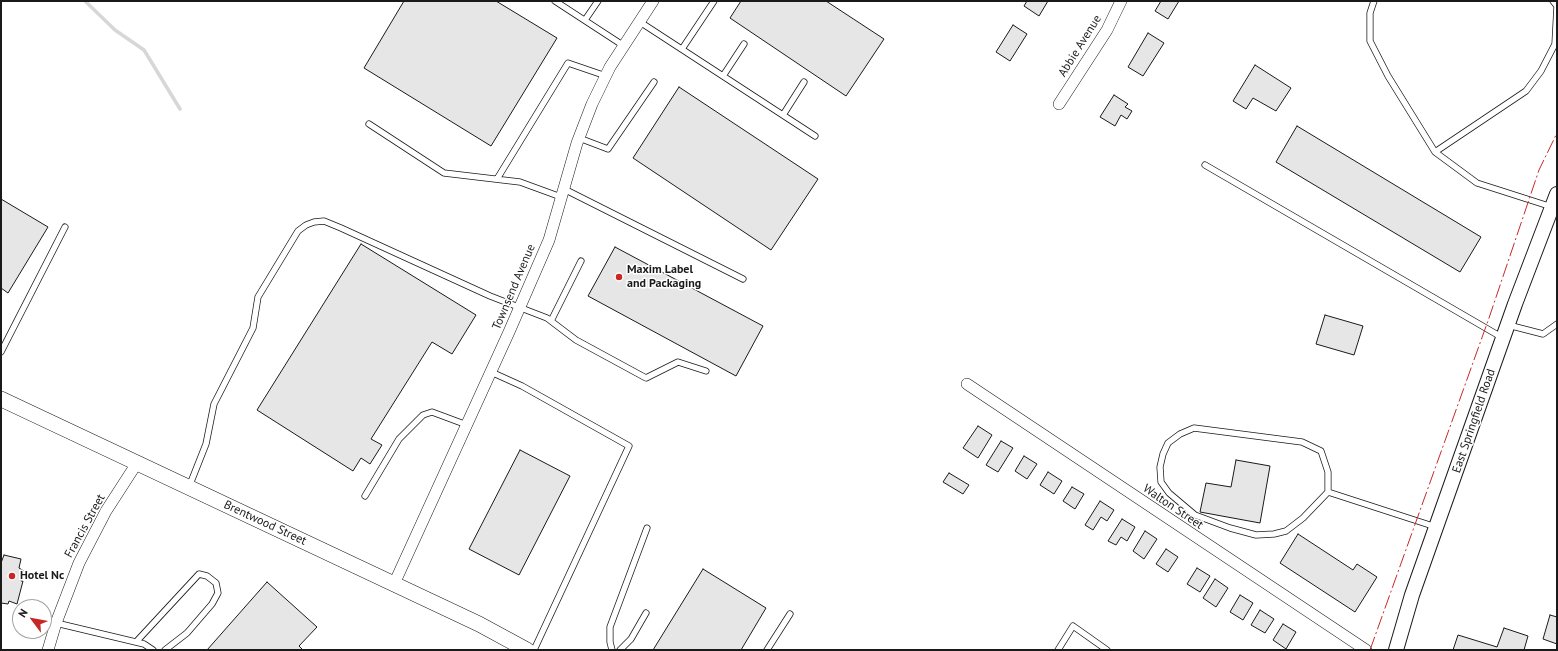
<!DOCTYPE html>
<style>
body{margin:0}
#map{position:relative;width:1558px;height:651px;overflow:hidden;background:#fff;font-family:"PT Sans",sans-serif}
canvas{display:block}
.frame{position:absolute;inset:0;border:2px solid #1a1a1a;pointer-events:none}
.north{position:absolute;left:12px;top:599px;width:40px;height:40px;box-sizing:border-box;background:#fff;border:1px solid #a3a3a3;border-radius:50%;rotate:302deg;font-size:11px;font-weight:700;line-height:16px;text-align:center;color:#1a1a1a}
.north::after{content:'';display:block;margin:auto;width:14px;height:18px;background:#c62828;clip-path:polygon(50% 0,100% 100%,50% 72%,0 100%)}
</style>
<div id="map">
<canvas width="1558" height="651"></canvas>
<div class="frame"></div>
<div class="north">N</div>
</div>
<script>
const ctx = document.querySelector('canvas').getContext('2d');
ctx.lineJoin = 'round';
const shape = rows => new Path2D(rows.map(r => 'M' + r).join(''));
function trace(path, color, width, dash) { ctx.strokeStyle = color; ctx.lineWidth = width; ctx.lineCap = dash ? 'butt' : 'round'; ctx.setLineDash(dash || []); ctx.stroke(path); }
function paint(path, color) { ctx.fillStyle = color; ctx.fill(path, 'evenodd'); }
function write(font, color, halo, rows, align = 'center') {
  ctx.font = font + ' "PT Sans",sans-serif'; ctx.lineWidth = 3; ctx.setLineDash([]); ctx.textBaseline = 'middle'; ctx.strokeStyle = halo; ctx.fillStyle = color; for (const [text, x, y, turn = 0] of rows) {
    ctx.save(); ctx.translate(x, y); ctx.rotate((+turn || 0) * Math.PI / 180); ctx.textAlign = isNaN(turn) ? turn : align; if (halo) ctx.strokeText(text, 0, 0); ctx.fillText(text, 0, 0); ctx.restore();
  }
}
trace(shape([
 [85,1,115,30,144,50,180,109]
]), '#d7d7d7', 3.5);
const building = shape([
 [404,1,496,1,557,38,491,146,364,68,404,1],
 [741,1,826,1,884,39,846,96,730,18,741,1],
 [1027,1,1048,1,1039,16,1024,6,1027,1],
 [1161,1,1179,1,1168,19,1155,11,1161,1],
 [1013,25,1027,34,1010,61,996,52,1013,25],
 [1148,33,1164,43,1143,76,1128,67,1148,33],
 [1255,65,1291,88,1276,111,1253,98,1246,109,1233,101,1255,65],
 [679,87,818,179,771,250,633,158,679,87],
 [1114,95,1128,104,1125,107,1132,111,1127,119,1121,115,1115,126,1100,117,1114,95],
 [1297,126,1481,237,1460,272,1276,162,1297,126],
 [1,199,48,227,8,293,1,288,1,199],
 [361,244,476,315,452,354,432,342,371,439,382,445,370,464,361,458,353,471,257,410,361,244],
 [615,247,763,326,736,376,588,296,615,247],
 [1325,315,1363,326,1354,355,1316,344,1325,315],
 [978,426,992,435,978,458,963,448,978,426],
 [1001,441,1013,448,998,472,986,465,1001,441],
 [520,450,570,476,519,575,469,549,520,450],
 [1024,456,1037,464,1027,479,1015,471,1024,456],
 [1236,460,1270,466,1260,523,1200,512,1206,483,1231,487,1236,460],
 [1048,472,1062,481,1054,494,1040,485,1048,472],
 [949,473,969,485,963,494,943,482,949,473],
 [1072,487,1084,494,1075,509,1063,501,1072,487],
 [1100,501,1114,510,1107,521,1101,517,1093,530,1085,525,1100,501],
 [1122,519,1135,527,1127,541,1121,537,1116,545,1108,541,1122,519],
 [1145,531,1157,539,1144,559,1133,551,1145,531],
 [1298,534,1353,570,1357,564,1377,577,1355,612,1280,563,1298,534],
 [1166,549,1178,557,1168,572,1156,564,1166,549],
 [4,555,21,559,19,568,24,571,21,581,23,581,17,604,9,601,8,604,1,603,1,563,4,555],
 [1197,568,1210,576,1200,592,1187,584,1197,568],
 [703,569,766,608,741,650,653,650,703,569],
 [1215,579,1228,588,1216,607,1203,598,1215,579],
 [267,582,317,627,299,646,303,650,207,650,267,582],
 [1240,595,1253,603,1243,620,1230,612,1240,595],
 [1260,610,1274,619,1265,633,1251,625,1260,610],
 [1550,615,1557,617,1557,644,1543,639,1550,615],
 [1283,624,1296,632,1286,649,1273,640,1283,624],
 [1504,628,1528,636,1524,650,1453,650,1458,635,1497,647,1504,628]
]);
paint(building, '#e6e6e6');
trace(building, '#1a1a1a', 1);
const service = shape([
 [555,1,624,46],
 [1374,1,1370,13,1370,41,1388,76,1435,152,1477,183,1552,207],
 [585,20,598,1],
 [640,22,815,136],
 [682,49,714,1],
 [723,76,744,44],
 [783,115,804,82],
 [369,124,444,173,520,182,561,197],
 [579,138,608,149,654,82],
 [1435,152,1526,91,1541,71,1555,44,1557,6,1553,1],
 [1205,165,1503,338],
 [497,179,568,63,606,76],
 [564,189,743,279],
 [551,321,581,261],
 [1508,325,1543,334,1557,324],
 [1,352,65,227],
 [491,372,522,386,629,446,534,650],
 [189,487,206,444,214,404,253,328,258,297,298,231,306,225,314,222,324,221,341,228,490,296,547,318,576,340,646,378,678,362,706,371],
 [1328,492,1303,518,1286,531,1274,534,1256,535,1230,528,1195,515,1169,493,1161,482,1160,467,1163,454,1168,443,1180,434,1194,428,1302,442,1321,451,1328,472,1328,492,1436,527],
 [365,496,399,439,423,415,432,412,467,425],
 [56,623,144,644,153,650],
 [136,642,199,574,207,576,216,583,218,593,212,604,187,633,165,650],
 [612,650,610,642,610,627,647,528],
 [620,650,631,639,646,613],
 [767,650,790,614],
 [1058,650,1073,626,1107,650]
]);
const minor = shape([
 [1059,104,1107,30,1121,1],
 [967,384,1366,650],
 [394,584,509,332,549,240,577,143,592,104,610,67,653,1],
 [48,650,56,623,79,563,106,511,137,463]
]);
const tertiary = shape([
 [1396,650,1412,595,1515,304,1557,194]
]);
const secondary = shape([
 [1,399,479,624,527,650]
]);
trace(service, '#1a1a1a', 7);
trace(minor, '#1a1a1a', 12);
trace(tertiary, '#1a1a1a', 16);
trace(secondary, '#1a1a1a', 16);
trace(service, '#fff', 5.5);
trace(minor, '#fff', 11);
trace(tertiary, '#fff', 14);
trace(secondary, '#fff', 15);
trace(shape([
 [1370,650,1489,318,1539,170,1557,133]
]), '#c62828', 1, [14, 3, 2, 3]);
for (const [x, y, r, color] of [
 [619,277,4,"#c62828"],
 [12,576,4,"#c62828"]
]) { const dot = new Path2D(); dot.arc(x, y, r, 0, 2 * Math.PI); ctx.fillStyle = color; ctx.fill(dot); trace(dot, '#fff', 1.5); }
write('12px', '#1a1a1a', '#fff', [
 ["Abbie Avenue",1080,46,-58],
 ["Townsend Avenue",514,287,-67],
 ["East Springfield Road",1474,421,-71],
 ["Walton Street",1173,507,34],
 ["Brentwood Street",265,523,25],
 ["Francis Street",85,526,-61]
]);
write('bold 12px', '#1a1a1a', '#fff', [
 ["Maxim Label",627,270],
 ["and Packaging",627,284],
 ["Hotel Nc",20,576]
], 'left');
</script>
